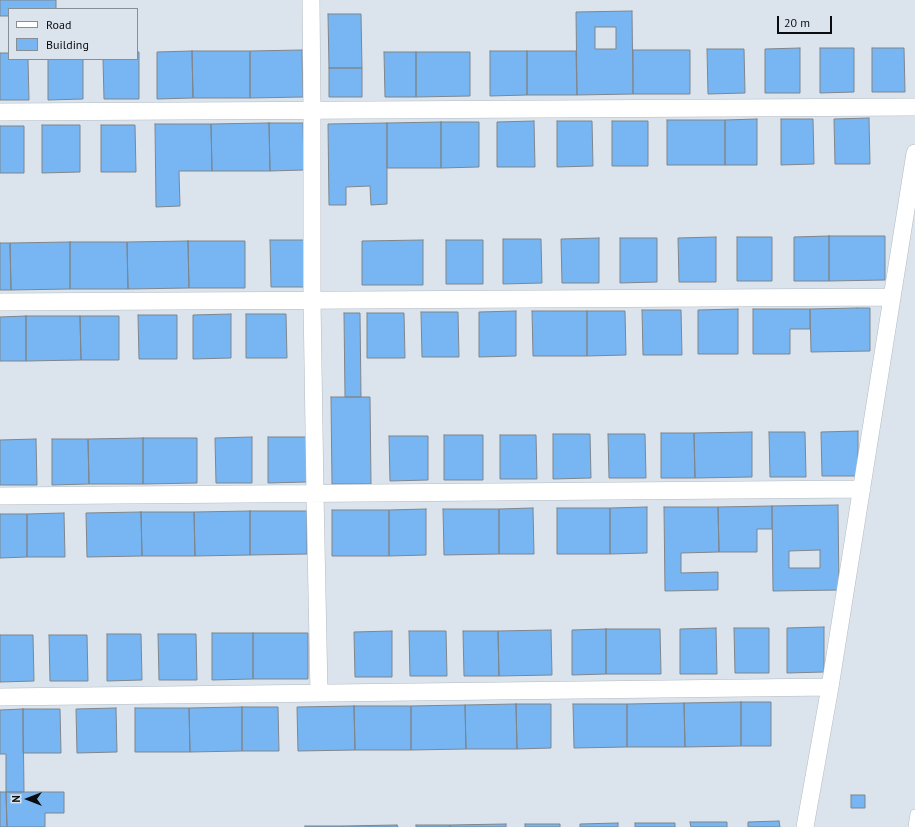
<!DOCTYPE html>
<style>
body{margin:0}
#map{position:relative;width:915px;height:827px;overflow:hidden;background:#dbe4ec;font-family:"PT Sans",sans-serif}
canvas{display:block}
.legend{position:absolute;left:8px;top:8px;width:130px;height:52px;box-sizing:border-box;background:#dbe4ec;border:1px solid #878e94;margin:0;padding:5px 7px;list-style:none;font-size:12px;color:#0a0c0f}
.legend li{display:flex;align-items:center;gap:8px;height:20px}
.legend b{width:20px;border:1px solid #878e94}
.north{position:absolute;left:8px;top:779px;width:40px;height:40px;-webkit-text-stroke:3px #dbe4ec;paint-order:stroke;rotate:270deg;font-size:11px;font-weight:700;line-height:16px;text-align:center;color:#0a0c0f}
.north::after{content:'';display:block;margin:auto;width:14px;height:18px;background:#0a0c0f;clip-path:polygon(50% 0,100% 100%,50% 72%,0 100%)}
.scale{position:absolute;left:777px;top:16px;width:55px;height:18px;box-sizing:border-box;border:2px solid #0a0c0f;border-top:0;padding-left:5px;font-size:12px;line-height:14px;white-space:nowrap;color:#0a0c0f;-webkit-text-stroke:3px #dbe4ec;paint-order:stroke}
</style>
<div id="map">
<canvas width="915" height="827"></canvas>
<ul class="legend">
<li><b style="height:5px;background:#fff"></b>Road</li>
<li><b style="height:11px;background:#77b6f2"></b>Building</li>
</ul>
<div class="north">N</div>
<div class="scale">20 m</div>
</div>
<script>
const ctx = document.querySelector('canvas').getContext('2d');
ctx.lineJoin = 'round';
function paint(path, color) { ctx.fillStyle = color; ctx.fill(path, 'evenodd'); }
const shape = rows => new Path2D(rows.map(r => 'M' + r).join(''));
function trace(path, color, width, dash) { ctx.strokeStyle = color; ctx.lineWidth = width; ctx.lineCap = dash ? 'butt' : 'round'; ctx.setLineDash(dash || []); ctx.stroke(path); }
const building = shape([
 [0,0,56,0,56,9,9,9,9,16,0,16,0,0],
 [632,11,633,94,577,95,576,12,632,11],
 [595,27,616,27,616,49,595,49,595,27],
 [328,14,361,14,362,68,329,68,328,14],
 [800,48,800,93,765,93,765,49,800,48],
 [820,48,854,48,854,92,820,93,820,48],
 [872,48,904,48,905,92,872,92,872,48],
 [707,49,744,49,745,93,708,94,707,49],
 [302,50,303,97,250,98,250,51,302,50],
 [633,50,690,50,690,94,633,94,633,50],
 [192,51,193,98,157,99,157,52,192,51],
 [192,51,250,51,250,98,193,98,192,51],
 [490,51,527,51,527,95,490,96,490,51],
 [527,51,576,51,577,95,527,95,527,51],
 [137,52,139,52,139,99,104,99,103,59,137,59,137,52],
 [384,52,416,52,416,97,385,97,384,52],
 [416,52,470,52,470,96,416,97,416,52],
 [0,53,9,53,9,59,28,59,29,100,0,100,0,53],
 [48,59,83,59,83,99,48,100,48,59],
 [329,68,362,68,362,97,329,97,329,68],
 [869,118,870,164,835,164,834,119,869,118],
 [757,119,757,165,725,165,725,120,757,119],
 [781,119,813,119,814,164,781,165,781,119],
 [667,120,725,120,725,165,667,165,667,120],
 [534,121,535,167,497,167,497,122,534,121],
 [557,121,592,121,593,166,557,167,557,121],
 [612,121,648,121,648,166,612,166,612,121],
 [441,122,441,168,387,168,387,123,441,122],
 [441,122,479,122,479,167,441,168,441,122],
 [269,123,303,123,304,170,270,171,269,123],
 [269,123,270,171,212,171,211,124,269,123],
 [387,123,387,204,371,205,370,186,346,187,346,205,329,205,328,124,387,123],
 [155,124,211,124,212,171,179,171,180,206,156,207,155,124],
 [42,125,80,125,80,172,42,173,42,125],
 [101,125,135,125,136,172,101,172,101,125],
 [0,126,24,126,24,173,0,173,0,126],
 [829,236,885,236,885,280,829,281,829,236],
 [829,236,829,281,794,281,794,237,829,236],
 [716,237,716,282,679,282,678,238,716,237],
 [737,237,772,237,772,281,737,281,737,237],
 [599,238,599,283,562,283,561,239,599,238],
 [620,238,657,238,657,282,620,283,620,238],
 [503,239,541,239,542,283,503,284,503,239],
 [270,240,304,240,305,287,271,287,270,240],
 [423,240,423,285,362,285,362,241,423,240],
 [446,240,483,240,483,284,446,284,446,240],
 [188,241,189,288,128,289,127,242,188,241],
 [188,241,245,241,245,288,189,288,188,241],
 [70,242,70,289,11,290,10,243,70,242],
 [70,242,127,242,128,289,70,289,70,242],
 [0,243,10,243,11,290,0,290,0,243],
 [857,308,870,308,870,351,811,352,810,309,857,308],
 [738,309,738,354,698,354,698,310,738,309],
 [753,309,810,309,810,329,790,329,790,354,753,354,753,309],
 [642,310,681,310,682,355,643,355,642,310],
 [516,311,516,356,479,357,479,312,516,311],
 [532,311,587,311,587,356,533,356,532,311],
 [587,311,625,311,626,355,587,356,587,311],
 [421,312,458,312,459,357,422,357,421,312],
 [344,313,360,313,361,397,345,397,344,313],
 [367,313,404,313,405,358,367,358,367,313],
 [231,314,231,358,193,359,193,315,231,314],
 [246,314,286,314,287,358,246,358,246,314],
 [138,315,177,315,177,359,139,359,138,315],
 [26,316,80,316,81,360,26,361,26,316],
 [26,316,26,361,0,361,0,317,26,316],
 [80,316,119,316,119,360,81,360,80,316],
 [331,397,370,397,371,484,332,484,331,397],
 [858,431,858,476,822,476,821,432,858,431],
 [752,432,752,477,695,478,694,433,752,432],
 [769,432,805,432,806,477,770,477,769,432],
 [661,433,694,433,695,478,661,478,661,433],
 [553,434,590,434,591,478,553,479,553,434],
 [608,434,645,434,646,478,609,478,608,434],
 [444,435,483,435,483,480,444,480,444,435],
 [500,435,536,435,537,479,500,479,500,435],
 [389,436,428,436,428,480,390,481,389,436],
 [252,437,252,483,216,483,215,438,252,437],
 [268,437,306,437,307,482,268,483,268,437],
 [143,438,143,484,89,484,88,439,143,438],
 [143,438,197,438,197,483,143,484,143,438],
 [36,439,37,485,0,485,0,440,36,439],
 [52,439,88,439,89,484,52,485,52,439],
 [838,505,839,590,773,591,772,506,838,505],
 [820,550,820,568,789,568,789,551,820,550],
 [772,506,772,529,757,529,757,552,719,552,718,507,772,506],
 [647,507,647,553,610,554,610,508,647,507],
 [664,507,718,507,719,552,681,553,681,573,718,572,718,590,665,591,664,507],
 [533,508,534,554,499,554,499,509,533,508],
 [557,508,610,508,610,554,557,554,557,508],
 [426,509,426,555,389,556,389,510,426,509],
 [443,509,499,509,499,554,444,555,443,509],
 [332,510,389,510,389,556,332,556,332,510],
 [250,511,250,555,195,556,194,512,250,511],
 [250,511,307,511,307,554,250,555,250,511],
 [141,512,142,556,87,557,86,513,141,512],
 [141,512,194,512,195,556,142,556,141,512],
 [64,513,65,557,27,557,27,514,64,513],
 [0,514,27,514,27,557,0,558,0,514],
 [824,627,824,672,787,673,787,628,824,627],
 [716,628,717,674,680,674,680,629,716,628],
 [734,628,769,628,769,673,735,673,734,628],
 [606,629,606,674,572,675,572,630,606,629],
 [606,629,660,629,661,674,606,674,606,629],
 [551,630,552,675,499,676,498,631,551,630],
 [392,631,392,677,355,677,354,632,392,631],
 [409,631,446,631,447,676,410,676,409,631],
 [463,631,498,631,499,676,464,676,463,631],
 [212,633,253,633,253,679,212,680,212,633],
 [253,633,308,633,308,679,253,679,253,633],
 [107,634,141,634,142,680,107,681,107,634],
 [158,634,196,634,197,680,159,680,158,634],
 [0,635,33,635,34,681,0,682,0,635],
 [49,635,87,635,88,681,50,681,49,635],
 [741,702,741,746,685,747,684,703,741,702],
 [741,702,771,702,771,746,741,746,741,702],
 [684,703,685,747,627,747,627,704,684,703],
 [516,704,517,749,466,749,465,705,516,704],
 [516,704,551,704,551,748,517,749,516,704],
 [573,704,627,704,627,747,574,748,573,704],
 [465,705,466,749,411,750,411,706,465,705],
 [354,706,355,750,298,751,297,707,354,706],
 [354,706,411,706,411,750,355,750,354,706],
 [242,707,242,751,190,752,189,708,242,707],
 [242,707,278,707,279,751,242,751,242,707],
 [116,708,117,752,77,753,76,709,116,708],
 [135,708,189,708,190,752,135,752,135,708],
 [23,709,24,792,6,792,6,754,0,754,0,710,23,709],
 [23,709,60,709,61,753,23,753,23,709],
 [0,792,6,792,7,827,0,827,0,792],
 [6,792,64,792,64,813,45,813,45,827,7,827,6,792],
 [851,795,865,795,865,808,851,808,851,795],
 [779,821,780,827,748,827,748,822,779,821],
 [690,822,727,822,727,827,691,827,690,822],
 [618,823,618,827,580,827,580,824,618,823],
 [635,823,675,823,675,827,635,827,635,823],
 [506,824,506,827,450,827,450,825,506,824],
 [525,824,560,824,560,827,525,827,525,824],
 [397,825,398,827,343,827,343,826,397,825],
 [416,825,450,825,450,827,416,827,416,825],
 [305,826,343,826,343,827,305,827,305,826]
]);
paint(building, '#77b6f2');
trace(building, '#7e868d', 1);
const lane = shape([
 [913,827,915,814]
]);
const street = shape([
 [311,0,312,110,312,300,315,493,319,693],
 [0,112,915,107],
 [0,302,892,297],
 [0,496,862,489],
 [0,697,830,687],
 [805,827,830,687,915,153]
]);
trace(lane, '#b2bac2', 10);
trace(street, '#b2bac2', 18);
trace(lane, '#fff', 9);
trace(street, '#fff', 17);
</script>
